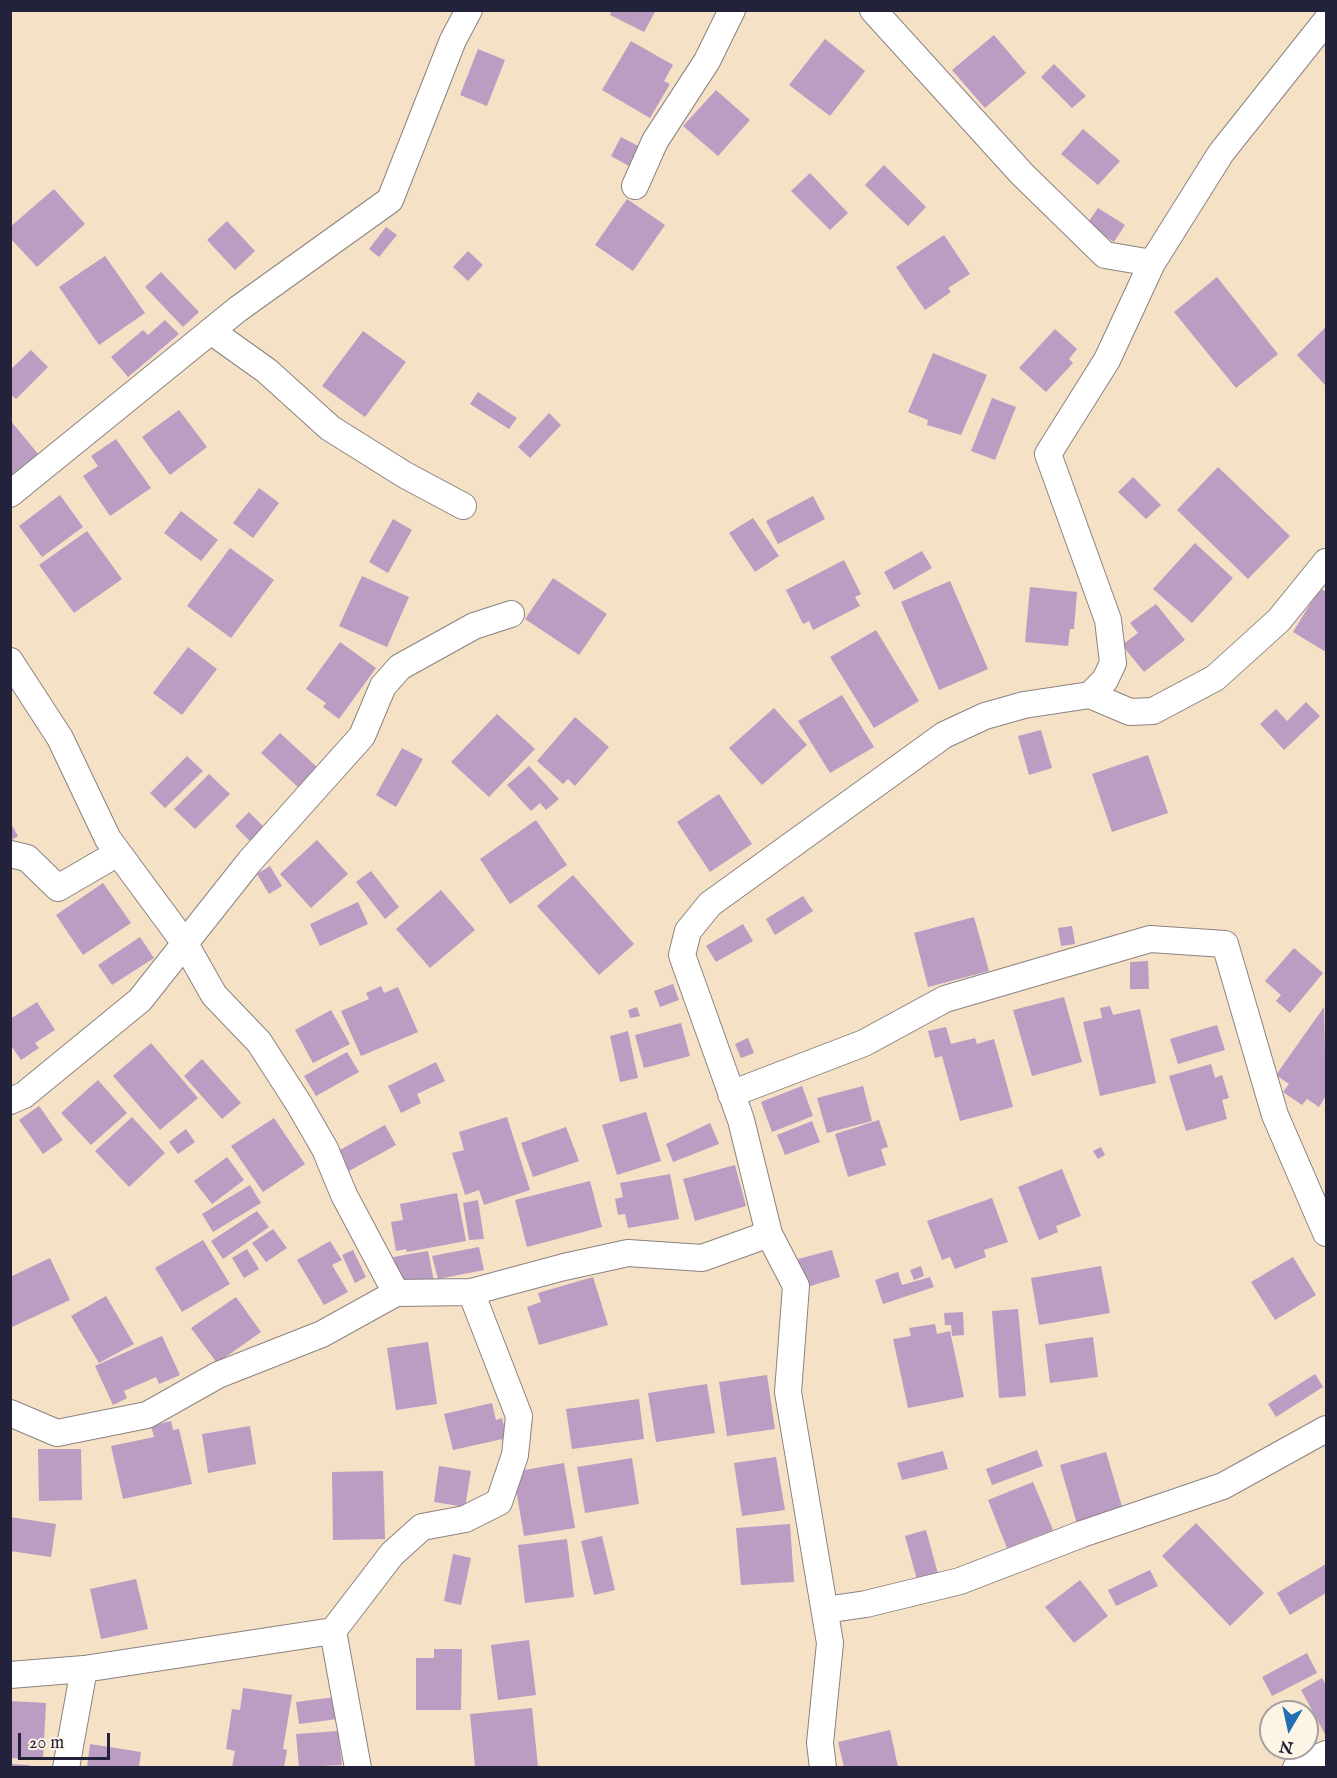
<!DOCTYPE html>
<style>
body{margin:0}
#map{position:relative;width:1337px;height:1778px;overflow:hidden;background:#f5e1c5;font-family:"IM FELL English",serif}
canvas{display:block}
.frame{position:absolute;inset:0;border:12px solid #22223b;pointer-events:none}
.north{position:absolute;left:1259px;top:1700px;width:60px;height:60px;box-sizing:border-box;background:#fcf5e5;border:2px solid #a5a1a1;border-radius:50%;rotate:189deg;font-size:16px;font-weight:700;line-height:24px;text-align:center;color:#22223b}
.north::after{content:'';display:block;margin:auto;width:21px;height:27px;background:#1f6fb2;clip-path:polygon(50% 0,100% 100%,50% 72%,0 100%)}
.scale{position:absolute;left:18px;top:1733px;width:92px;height:27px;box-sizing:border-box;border:3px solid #22223b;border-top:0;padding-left:8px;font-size:18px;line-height:21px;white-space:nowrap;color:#22223b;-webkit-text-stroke:4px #fcf5e5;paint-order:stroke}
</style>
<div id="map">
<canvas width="1337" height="1778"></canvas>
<div class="frame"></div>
<div class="north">N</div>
<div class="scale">20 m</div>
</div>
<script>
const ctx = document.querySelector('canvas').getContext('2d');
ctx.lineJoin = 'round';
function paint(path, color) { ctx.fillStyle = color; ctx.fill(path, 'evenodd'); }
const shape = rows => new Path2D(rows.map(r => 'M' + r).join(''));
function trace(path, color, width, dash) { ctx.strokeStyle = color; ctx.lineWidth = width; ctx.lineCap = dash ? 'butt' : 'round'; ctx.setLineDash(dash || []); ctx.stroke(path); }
paint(shape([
 [612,10,656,10,644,32,610,15],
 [994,35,1026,73,985,108,952,70],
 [825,39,865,71,830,116,789,85],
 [631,41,673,65,664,81,670,84,650,118,602,90],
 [478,49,505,60,487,106,460,95],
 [1054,64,1086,96,1072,108,1041,77],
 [716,90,750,120,718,156,683,126],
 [1083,129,1120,161,1098,185,1061,154],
 [621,137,640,147,629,166,611,156],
 [884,165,926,207,908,226,865,185],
 [810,173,848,213,830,230,791,191],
 [54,189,85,224,37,267,10,238,10,227],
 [627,199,665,225,633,271,595,245],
 [1098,208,1125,225,1114,242,1087,224],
 [227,221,255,251,235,270,207,240],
 [386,227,397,235,379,257,369,249],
 [944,235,970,274,948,288,951,292,925,310,896,267],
 [468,251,483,265,468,281,453,267],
 [105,256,145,313,99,345,59,287],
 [161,272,199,312,183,327,145,287],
 [1217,277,1278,354,1236,388,1174,312],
 [165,320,179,334,128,377,111,357,143,330,148,335],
 [1326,327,1326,386,1297,355],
 [1055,329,1077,349,1069,359,1073,363,1046,392,1019,368],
 [363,331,406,362,365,417,322,386],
 [31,350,48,367,16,399,10,394,10,370],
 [933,353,987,375,961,435,927,425,928,420,908,412],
 [478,392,517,418,509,429,470,404],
 [992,398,1016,407,995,460,971,451],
 [179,410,207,447,170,475,142,437],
 [549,413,561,425,530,458,518,447],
 [10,420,39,455,10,478],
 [116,439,151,488,110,516,83,476,98,466,91,456],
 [1218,467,1290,536,1248,579,1177,510],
 [1133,477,1161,505,1146,519,1118,492],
 [259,488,279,503,253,538,233,523],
 [60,495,83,527,42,557,19,526],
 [813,496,825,519,778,544,766,521],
 [181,511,218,540,201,561,164,533],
 [753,518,779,556,755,572,729,533],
 [393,519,412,530,388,573,369,562],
 [87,531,122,579,74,613,39,565],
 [1195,543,1233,578,1192,623,1153,589],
 [230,548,274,580,231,638,187,606],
 [922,551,932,568,894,590,884,572],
 [844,560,861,594,855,597,860,606,813,630,809,621,803,624,786,590],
 [362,576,409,597,387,647,339,626],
 [553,578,607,614,579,655,525,619],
 [950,581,988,669,939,690,901,602],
 [1030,587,1077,592,1074,629,1070,629,1068,646,1025,642],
 [1320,588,1326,592,1326,652,1293,632],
 [1156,604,1185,640,1144,672,1122,645,1138,633,1130,623],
 [876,630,919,701,874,728,830,657],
 [340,642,376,668,339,719,323,707,326,703,306,689],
 [188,647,217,669,182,715,153,693],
 [842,695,874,747,830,773,798,721],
 [1306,702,1320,716,1284,750,1260,724,1276,709,1287,721],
 [774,708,807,745,762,785,729,748],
 [497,714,535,749,489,797,451,762],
 [575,717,609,747,575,786,568,779,563,784,537,761],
 [1041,730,1052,768,1029,775,1018,736],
 [280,733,318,768,299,788,261,753],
 [402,748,423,759,396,807,376,795],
 [1148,755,1168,813,1112,832,1092,774],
 [187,756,203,771,165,808,150,793],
 [529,766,559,799,546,810,540,803,531,811,507,785],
 [209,774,230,794,195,829,174,809],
 [719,794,752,844,710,872,677,822],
 [249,812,264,827,250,841,235,826],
 [536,820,567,865,510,904,480,859],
 [10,822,18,836,10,841],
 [317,840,348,874,311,908,280,874],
 [270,866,282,886,269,894,257,874],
 [371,871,399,907,385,919,356,882],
 [573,875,634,944,599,975,537,906],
 [103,883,131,923,83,955,56,915],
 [441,890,475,930,430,968,396,929],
 [803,896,813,911,775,935,766,919],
 [358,902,368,924,320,946,310,924],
 [974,917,989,971,928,987,914,933],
 [743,924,753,941,716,962,706,946],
 [1072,926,1075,944,1061,946,1058,928],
 [140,937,154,958,112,985,98,965],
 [1294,948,1323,973,1290,1013,1276,1001,1281,995,1265,981],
 [1148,961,1149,989,1130,989,1130,962],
 [673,984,679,1000,660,1007,654,991],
 [381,986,384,993,398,987,418,1032,361,1056,341,1011,369,999,366,993],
 [1064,997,1082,1062,1032,1076,1013,1010],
 [37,1002,55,1030,35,1043,39,1048,21,1060,10,1044,10,1019],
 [1110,1006,1113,1015,1140,1009,1156,1083,1100,1096,1083,1022,1102,1018,1100,1008],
 [637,1007,640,1016,630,1018,628,1010],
 [1324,1007,1326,1096,1319,1107,1307,1099,1302,1105,1283,1092,1289,1084,1276,1075],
 [331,1010,350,1044,313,1063,295,1030],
 [681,1023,690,1056,644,1068,635,1035],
 [1217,1025,1225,1050,1178,1064,1170,1039],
 [946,1027,951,1044,975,1038,977,1044,994,1039,1013,1107,960,1121,942,1056,935,1058,928,1031],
 [628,1031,638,1078,620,1082,610,1036],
 [748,1038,754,1053,741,1058,735,1044],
 [151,1043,198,1098,160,1130,113,1076],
 [347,1052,359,1072,316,1096,304,1076],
 [202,1059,241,1103,222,1119,184,1076],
 [436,1062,445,1081,417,1094,421,1103,401,1113,388,1086],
 [1211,1064,1215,1078,1222,1075,1229,1098,1222,1100,1227,1119,1186,1131,1169,1076],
 [98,1080,127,1113,91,1145,61,1113],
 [802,1086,813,1116,772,1132,761,1102],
 [863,1086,872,1121,827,1133,817,1098],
 [39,1106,63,1140,43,1154,19,1120],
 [646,1112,661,1161,617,1175,602,1125],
 [132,1117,165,1153,129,1187,95,1151],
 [507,1117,530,1190,484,1205,479,1190,465,1195,452,1153,464,1150,459,1132],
 [274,1118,305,1164,263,1192,231,1146],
 [879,1120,888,1147,881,1149,886,1165,848,1177,835,1134],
 [812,1121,820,1142,785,1155,777,1135],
 [710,1123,719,1144,673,1162,666,1144],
 [385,1125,396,1145,349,1171,338,1151],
 [566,1127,579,1161,533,1177,521,1143],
 [186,1129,195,1142,178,1154,169,1142],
 [1101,1147,1105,1155,1098,1159,1093,1151],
 [227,1157,244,1180,212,1204,194,1181],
 [735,1165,746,1206,695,1221,683,1179],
 [1062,1169,1081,1216,1056,1226,1058,1232,1039,1240,1018,1187],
 [670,1174,679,1219,628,1228,625,1214,618,1215,615,1199,623,1197,620,1183],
 [590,1181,602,1227,527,1247,515,1200],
 [250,1185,261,1203,213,1232,202,1214],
 [457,1193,466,1241,407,1252,406,1249,396,1251,391,1222,403,1220,400,1204],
 [992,1198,1008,1242,984,1250,986,1257,955,1269,950,1257,942,1260,927,1221],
 [478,1200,484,1239,469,1240,463,1203],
 [257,1211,269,1227,223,1259,211,1241],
 [273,1229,287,1248,266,1262,252,1243],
 [203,1240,230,1284,182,1312,155,1268],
 [330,1241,342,1260,332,1265,348,1292,324,1305,297,1260],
 [479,1247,484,1270,438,1279,432,1256],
 [247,1249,259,1269,244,1278,232,1258],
 [353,1250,366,1277,355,1283,342,1255],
 [832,1250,840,1277,807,1287,798,1259],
 [428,1251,434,1281,399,1287,393,1257],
 [1293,1257,1316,1295,1275,1320,1251,1282],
 [50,1258,70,1300,10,1328,10,1277],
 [921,1266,924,1276,914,1280,910,1270],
 [1101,1266,1110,1313,1039,1325,1031,1278],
 [898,1272,902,1285,930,1277,934,1287,883,1304,875,1280],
 [593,1277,608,1325,539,1345,527,1307,541,1302,538,1293],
 [106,1296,134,1344,99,1363,71,1316],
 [236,1297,261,1332,217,1363,191,1328],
 [1018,1309,1026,1396,999,1398,992,1311],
 [963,1312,964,1335,952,1336,951,1325,945,1325,944,1313],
 [935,1324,937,1334,950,1331,964,1397,908,1408,893,1339,911,1336,909,1328],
 [162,1336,180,1375,159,1384,156,1377,124,1391,127,1398,113,1405,95,1366],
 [1093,1337,1098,1377,1050,1383,1045,1344],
 [428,1342,437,1404,396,1410,387,1348],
 [1315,1374,1323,1387,1276,1417,1268,1404],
 [767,1375,775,1429,727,1436,719,1382],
 [707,1384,715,1433,656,1442,648,1393],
 [639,1399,644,1439,572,1449,566,1409],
 [492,1403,496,1420,502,1418,507,1438,453,1450,444,1414],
 [171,1421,173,1430,179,1429,192,1484,123,1499,111,1446,154,1437,151,1426],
 [250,1426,256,1464,208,1473,202,1434],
 [38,1449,81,1449,82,1500,39,1501],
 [1037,1450,1043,1466,992,1485,986,1469],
 [943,1451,948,1469,902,1480,897,1463],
 [1106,1452,1123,1510,1077,1524,1060,1465],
 [776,1457,785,1510,742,1516,734,1463],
 [632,1458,639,1504,585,1513,577,1467],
 [564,1463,575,1528,524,1536,513,1472],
 [439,1466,471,1471,465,1507,434,1502],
 [383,1471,385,1539,333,1540,332,1472],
 [1033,1482,1053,1530,1007,1548,988,1500],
 [10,1517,56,1524,51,1557,10,1551],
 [1196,1523,1264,1593,1230,1626,1162,1556],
 [790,1524,794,1582,741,1585,736,1528],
 [926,1530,940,1581,919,1587,905,1536],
 [602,1536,615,1590,594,1595,581,1541],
 [567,1539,574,1597,525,1603,518,1545],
 [453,1554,471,1558,461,1605,444,1601],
 [1326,1564,1326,1593,1290,1615,1277,1593],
 [1150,1570,1158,1586,1116,1606,1108,1590],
 [136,1579,148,1629,101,1639,90,1589],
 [1080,1580,1108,1616,1074,1643,1045,1607],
 [529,1640,536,1695,498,1700,491,1645],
 [434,1649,462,1649,461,1710,416,1710,416,1658,434,1658],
 [1307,1653,1317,1673,1272,1696,1262,1677],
 [1322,1678,1326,1685,1326,1736,1301,1690],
 [243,1688,292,1695,283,1749,287,1750,284,1767,232,1767,235,1751,226,1749,232,1709,240,1710],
 [351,1695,353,1717,299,1724,296,1702],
 [10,1701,46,1703,43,1760,10,1758],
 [532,1708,538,1767,475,1767,470,1714],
 [890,1730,898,1767,844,1767,838,1742],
 [338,1731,342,1765,299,1767,296,1734],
 [90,1744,141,1752,139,1767,87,1767],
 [10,1764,29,1765,29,1767,10,1767]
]), '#bb9cc3');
const minor = shape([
 [873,10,1022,174,1105,255,1152,263],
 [635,186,655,141,707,61,732,10],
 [211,331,267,371,330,428,405,475,463,506],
 [10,494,238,309,390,200,453,40,469,10],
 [10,661,60,738,108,839,184,942,214,995,259,1042,299,1104,325,1149,344,1195,396,1293,471,1292,564,1267,628,1253,702,1258,769,1234],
 [1090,695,1130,712,1153,711,1215,678,1279,620,1326,562],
 [10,854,27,858,58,888,118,853],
 [731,1094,864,1043,945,999,1150,939,1225,944,1275,1115,1326,1233],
 [10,1101,24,1095,140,1000,250,861,362,736,383,686,400,667,474,626,511,614],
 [10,1413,57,1433,147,1415,218,1375,322,1334,396,1293],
 [825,1610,866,1604,960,1581,1082,1534,1223,1486,1326,1429],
 [333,1631,358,1768],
 [10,1675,84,1669,333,1631,392,1554,422,1527,465,1519,499,1502,515,1455,519,1416,471,1292],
 [66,1768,84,1669],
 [823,1768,820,1743,830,1643,788,1392,796,1286,769,1234,741,1120,682,955,688,931,710,904,944,735,985,716,1024,705,1090,695,1105,680,1113,663,1108,620,1048,454,1107,360,1152,263,1221,153,1326,21],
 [1296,1768,1326,1754]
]);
trace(minor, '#8c8280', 28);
trace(minor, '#fff', 26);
</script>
